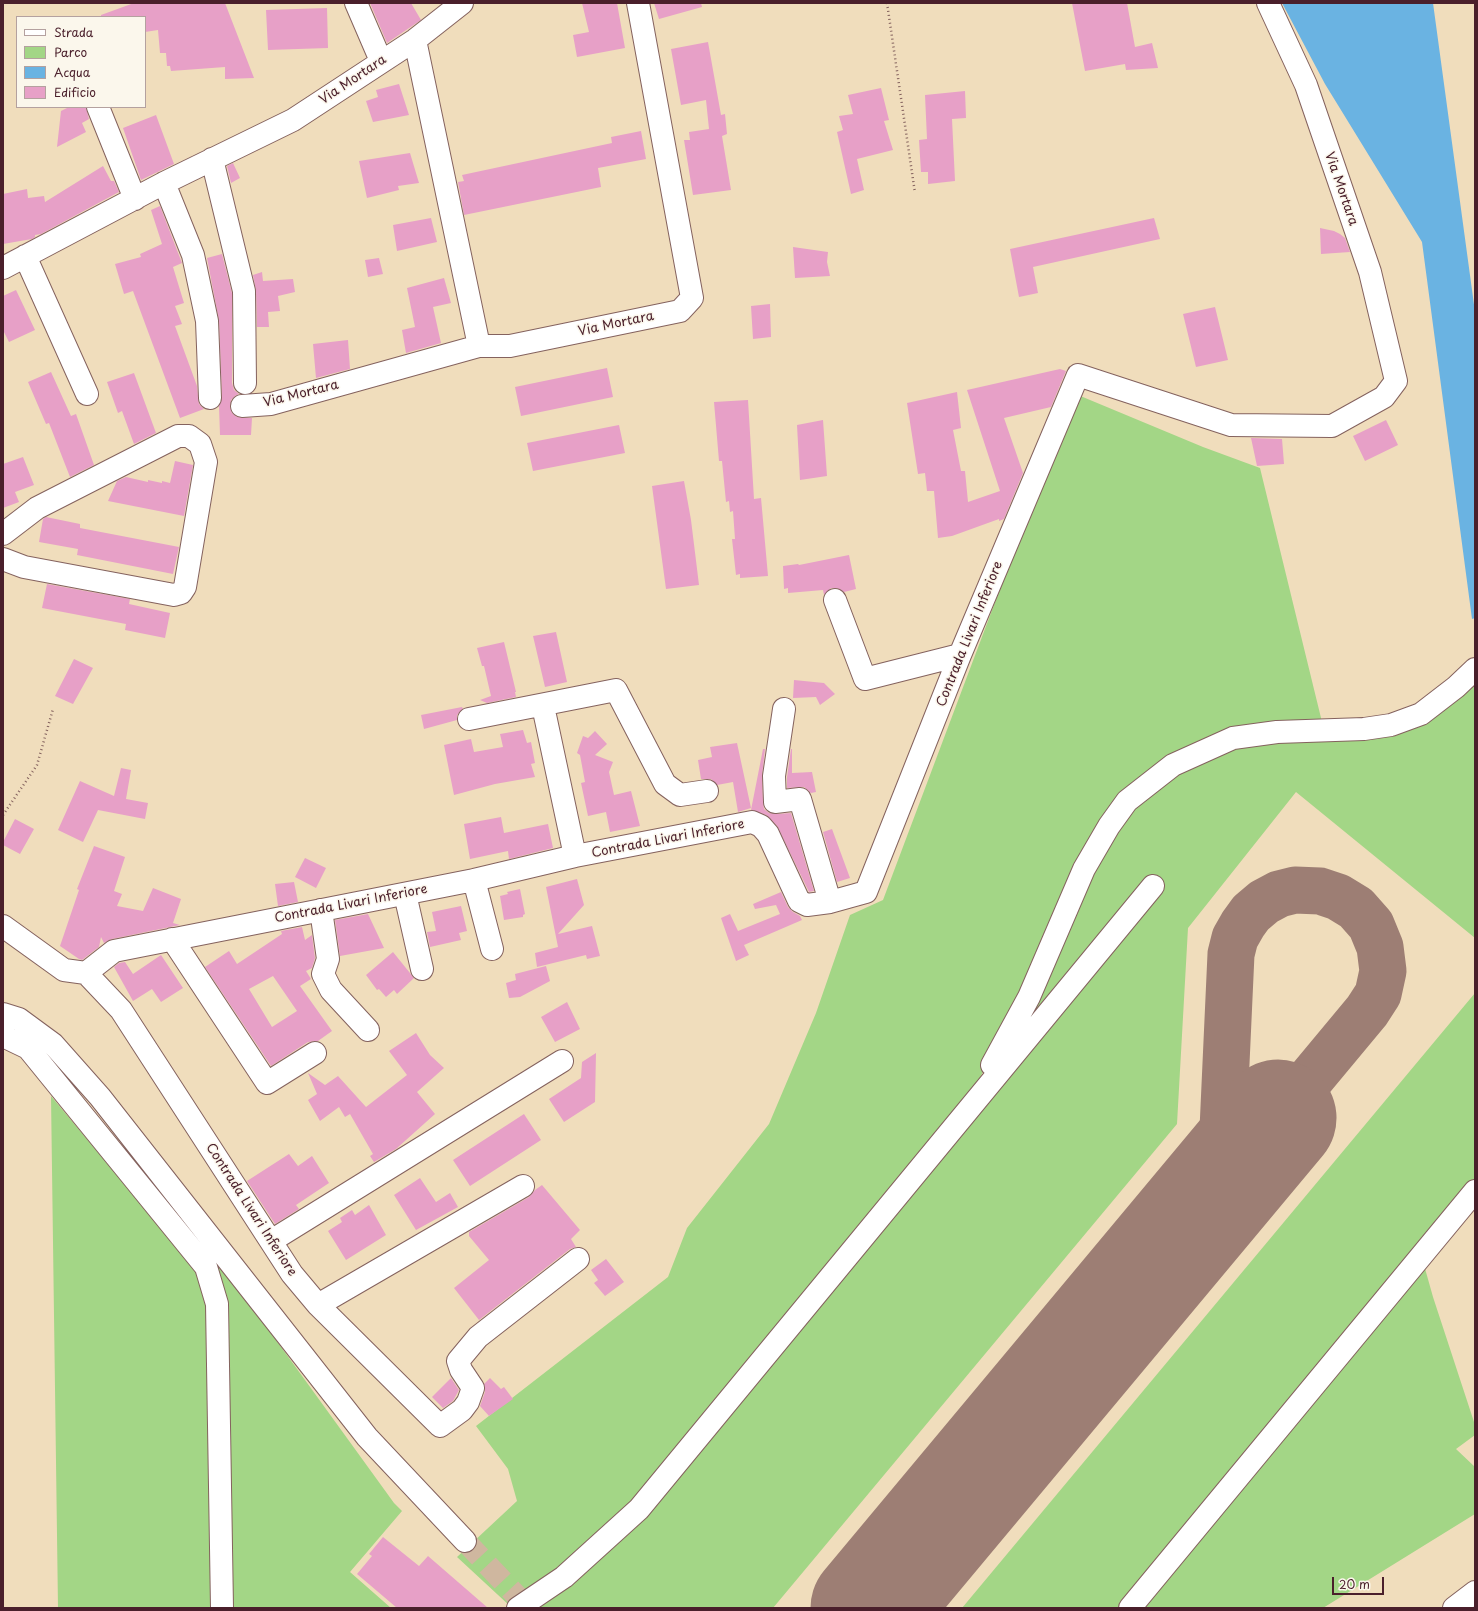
<!DOCTYPE html>
<style>
body{margin:0}
#map{position:relative;width:1478px;height:1611px;overflow:hidden;background:#f0ddbc;font-family:"Playpen Sans",sans-serif}
canvas{display:block}
.frame{position:absolute;inset:0;border:4px solid #4a1f2b;pointer-events:none}
.legend{position:absolute;left:16px;top:16px;width:130px;height:92px;box-sizing:border-box;background:#fbf7ec;border:1px solid #b4a19f;margin:0;padding:5px 7px;list-style:none;font-size:12px;color:#4a1f2b}
.legend li{display:flex;align-items:center;gap:8px;height:20px}
.legend b{width:20px;border:1px solid #b4a19f}
.scale{position:absolute;left:1332px;top:1577px;width:52px;height:18px;box-sizing:border-box;border:2px solid #4a1f2b;border-top:0;padding-left:5px;font-size:12px;line-height:14px;white-space:nowrap;color:#4a1f2b;-webkit-text-stroke:3px #fbf7ec;paint-order:stroke}
</style>
<div id="map">
<canvas width="1478" height="1611"></canvas>
<div class="frame"></div>
<ul class="legend">
<li><b style="height:5px;background:#fff"></b>Strada</li>
<li><b style="height:11px;background:#a3d686"></b>Parco</li>
<li><b style="height:11px;background:#6ab3e2"></b>Acqua</li>
<li><b style="height:11px;background:#e7a0c7"></b>Edificio</li>
</ul>
<div class="scale">20 m</div>
</div>
<script>
const ctx = document.querySelector('canvas').getContext('2d');
ctx.lineJoin = 'round';
function paint(path, color) { ctx.fillStyle = color; ctx.fill(path, 'evenodd'); }
const shape = rows => new Path2D(rows.map(r => 'M' + r).join(''));
function trace(path, color, width, dash) { ctx.strokeStyle = color; ctx.lineWidth = width; ctx.lineCap = dash ? 'butt' : 'round'; ctx.setLineDash(dash || []); ctx.stroke(path); }
function write(font, color, halo, rows, align = 'center') {
  ctx.font = font + ' "Playpen Sans",sans-serif'; ctx.lineWidth = 3; ctx.setLineDash([]); ctx.textBaseline = 'middle'; ctx.strokeStyle = halo; ctx.fillStyle = color; for (const [text, x, y, turn = 0] of rows) {
    ctx.save(); ctx.translate(x, y); ctx.rotate((+turn || 0) * Math.PI / 180); ctx.textAlign = isNaN(turn) ? turn : align; if (halo) ctx.strokeText(text, 0, 0); ctx.fillText(text, 0, 0); ctx.restore();
  }
}
paint(shape([
 [1078,395,1203,447,1260,468,1322,722,1295,722,1125,796,1025,992,965,1106,636,1505,511,1607,457,1557,517,1501,508,1469,476,1426,668,1277,687,1228,769,1124,816,1013,850,915,883,900,1003,581],
 [1475,674,1475,938,1296,792,1188,928,1177,1124,773,1608,527,1608,567,1579,1018,1043,1111,828,1176,769,1235,743,1365,734],
 [1475,993,1475,1178,1120,1608,962,1608],
 [51,1096,198,1272,211,1308,215,1608,58,1608],
 [216,1261,242,1293,394,1503,402,1511,350,1572,391,1608,229,1608,213,1264],
 [1424,1265,1433,1297,1475,1425,1475,1435,1456,1449,1475,1467,1475,1514,1323,1608,1140,1608]
]), '#a3d686');
paint(shape([
 [1282,3,1433,3,1475,312,1475,618,1472,619,1422,242,1325,84]
]), '#6ab3e2');
trace(shape([
 [1200,1211,1215,1183,1222,1151,1231,954,1235,938,1243,924,1251,913,1264,902,1279,894,1295,890,1320,891,1338,897,1356,908,1371,925,1380,947,1383,971,1378,994,1367,1011,1278,1118]
]), '#9d7e74', 47);
trace(shape([
 [869,1608,1278,1118]
]), '#9d7e74', 117);
paint(shape([
 [134,3,225,3,254,78,225,79,225,67,171,71,170,66,167,66,166,53,160,53,158,30,145,32,145,17,101,17,101,15],
 [370,3,411,3,421,20,387,43],
 [582,3,617,3,625,48,577,57,573,35,589,32],
 [654,3,701,3,702,7,659,19],
 [1072,3,1127,3,1135,47,1152,43,1158,68,1126,70,1125,64,1085,71],
 [327,8,328,48,268,50,266,10],
 [708,42,721,115,725,114,727,134,722,136,731,190,693,195,684,140,690,140,689,132,709,129,706,100,681,105,671,49],
 [399,84,409,115,373,122,366,101,378,97,376,90],
 [881,88,889,120,884,121,893,150,857,159,864,190,851,194,837,132,843,130,839,116,853,114,848,95],
 [965,91,966,118,952,119,955,181,928,184,928,172,921,172,919,140,927,139,925,95],
 [69,107,86,107,89,119,82,123,86,132,57,147,61,111],
 [156,115,174,164,141,180,123,128],
 [641,131,646,159,598,168,601,187,464,215,458,182,464,181,462,175,612,143,611,137],
 [410,153,419,183,398,186,399,190,367,198,359,161],
 [233,163,240,178,231,183,227,166],
 [103,166,111,181,114,181,119,192,41,234,35,235,35,237,32,239,3,244,3,194,27,189,28,198,44,196,45,202],
 [160,206,182,263,173,267,184,303,175,306,182,324,175,326,197,386,199,404,204,409,180,418,133,291,124,294,115,264,141,257,140,254,162,244,151,210],
 [431,218,437,242,397,251,393,225],
 [1154,218,1160,239,1033,267,1038,293,1019,297,1010,249],
 [1320,228,1334,231,1340,234,1345,238,1350,252,1321,254],
 [793,247,828,252,827,262,830,276,795,278],
 [222,254,232,293,232,383,234,390,239,394,235,396,231,400,230,407,232,413,237,417,252,418,251,435,220,435,219,406,222,398,219,321,207,258],
 [379,258,383,274,368,277,365,260],
 [262,272,263,281,293,279,295,292,278,296,280,311,268,312,269,327,257,327,256,291,253,275],
 [444,278,451,303,433,307,441,343,406,353,402,330,415,327,407,288],
 [16,290,35,330,9,342,3,330,3,296],
 [770,304,771,337,753,339,751,306],
 [1215,307,1228,360,1196,367,1183,314],
 [348,340,350,369,316,378,313,344],
 [607,368,613,397,521,416,515,387],
 [1060,369,1066,371,1051,407,1004,418,1023,473,1004,519,999,521,999,519,952,536,938,538,934,491,927,491,925,473,918,474,907,403,957,392,961,428,953,430,961,471,965,471,968,502,1000,491,967,390],
 [51,372,71,416,76,414,94,465,70,477,49,423,46,424,28,382],
 [134,373,156,433,134,444,122,411,118,413,107,382],
 [748,400,754,499,761,498,768,576,740,578,740,574,736,575,732,539,735,539,733,511,730,512,729,501,726,502,722,461,719,461,714,402],
 [823,420,827,476,800,480,797,425],
 [1386,420,1398,445,1365,461,1353,436],
 [619,425,625,453,533,471,527,443],
 [1251,438,1282,439,1284,464,1257,466],
 [23,457,34,485,15,492,19,502,3,508,3,464],
 [175,461,193,465,184,516,108,501,117,481,126,477,148,482,148,480,162,483,162,481,170,483],
 [684,481,691,520,699,585,666,589,652,486],
 [46,517,80,524,80,528,179,547,173,574,77,555,78,549,39,542,43,519],
 [849,555,856,589,844,592,837,588,831,588,824,595,823,590,788,593,788,588,784,589,783,566,798,564,799,565],
 [47,584,130,599,129,604,170,613,165,638,125,630,126,624,42,608],
 [556,632,567,682,545,687,533,636],
 [504,642,516,692,515,692,516,697,487,703,480,700,491,696,484,666,482,666,477,648],
 [74,659,93,668,73,704,55,696],
 [794,680,824,683,835,694,820,705,816,697,793,698],
 [462,707,463,709,457,715,457,720,424,729,421,715],
 [523,730,527,743,531,742,535,763,531,764,535,777,495,784,454,795,444,745,471,739,474,752,503,747,500,734],
 [595,731,607,744,595,755,613,762,609,772,614,795,631,791,640,826,610,832,606,812,588,816,581,783,585,782,580,755,577,753,583,736,588,738],
 [737,743,751,808,738,812,733,782,717,785,711,779,701,779,698,760,712,757,710,747],
 [763,749,765,749,762,776,763,802,764,809,769,813,776,814,791,813,814,891,809,892,777,826,766,815,751,810],
 [791,749,792,749,792,773,812,772,816,792,811,793,804,787,787,788,787,777],
 [121,768,131,770,126,799,148,803,145,819,98,810,83,842,58,830,80,781,114,796],
 [501,817,504,833,548,824,553,848,509,859,508,851,470,859,464,824],
 [15,819,34,829,20,854,3,845,3,842],
 [832,829,850,878,837,882,823,832],
 [94,846,125,857,114,891,122,894,117,906,143,911,153,888,181,899,173,923,180,925,112,939,104,943,101,937,99,947,82,960,79,959,60,946,79,890,77,889],
 [305,858,326,868,316,888,295,877],
 [577,879,584,905,558,934,592,926,600,956,587,959,586,955,537,967,535,953,558,947,546,887],
 [294,882,298,902,278,906,275,884],
 [520,889,525,914,523,915,523,917,504,920,500,896,508,894,507,892],
 [781,892,788,907,793,912,800,916,802,920,744,945,749,955,736,961,721,918,730,914,738,931,780,914,776,905,755,909,753,904],
 [461,906,467,931,459,933,461,940,430,947,427,932,436,931,432,912],
 [368,914,384,948,340,956,335,920],
 [302,927,305,940,312,935,315,958,312,968,306,971,311,979,300,986,332,1031,318,1041,308,1042,271,1066,205,967,229,951,237,964,282,934,281,931],
 [273,976,297,1011,272,1027,249,989],
 [393,952,414,978,397,994,394,990,386,997,379,989,377,990,366,975],
 [161,955,183,988,161,1002,152,989,133,1001,114,967,119,963,125,962,133,974],
 [546,966,550,981,520,997,509,998,506,983,516,980,515,974],
 [567,1002,580,1029,555,1042,541,1017],
 [416,1033,430,1055,444,1068,417,1092,435,1114,396,1149,374,1162,370,1156,373,1154,350,1114,345,1117,339,1107,320,1121,308,1100,317,1094,308,1073,325,1085,338,1076,366,1107,407,1075,389,1051],
 [596,1053,595,1102,564,1122,549,1099,581,1078,582,1062],
 [524,1114,541,1140,470,1186,453,1160],
 [289,1154,298,1166,312,1156,329,1183,296,1205,299,1209,275,1224,247,1181],
 [420,1178,436,1202,450,1193,458,1207,416,1230,394,1195],
 [542,1185,580,1230,571,1239,576,1247,570,1249,479,1320,454,1288,489,1260,469,1236,469,1232,529,1197,535,1190],
 [369,1205,386,1235,346,1260,328,1231,342,1222,340,1218,352,1210,355,1215],
 [606,1259,624,1282,605,1296,594,1283,598,1280,591,1270],
 [451,1378,459,1390,453,1401,443,1408,432,1397],
 [490,1378,501,1389,504,1387,513,1399,489,1416,480,1406,485,1392,484,1384],
 [383,1537,419,1566,428,1556,488,1608,397,1608,357,1574,372,1556,369,1554]
]), '#e7a0c7');
trace(shape([
 [465,1541,528,1608]
]), '#cfb79f', 22, [22, 11]);
const minor = shape([
 [356,3,381,61],
 [415,40,479,346],
 [98,107,135,199],
 [212,159,244,291,245,383],
 [164,183,193,255,207,321,210,398],
 [25,256,87,394],
 [3,268,164,183,293,120,415,40,462,3],
 [242,406,271,404,479,346,510,346,680,311,692,298,638,3],
 [3,534,37,508,178,436,189,436,200,444,206,462,185,587,181,593,174,595,24,567,3,559],
 [835,600,865,679,960,655],
 [784,709,774,776,775,802,800,799,830,902],
 [469,719,616,690,665,784,680,795,707,791],
 [575,856,752,822,761,826,768,834,799,901,807,905,830,902,866,892,960,655,1078,375,1231,425,1332,426,1384,397,1396,381,1370,272,1306,85,1268,3],
 [474,880,492,949],
 [405,894,422,969],
 [321,910,328,959,323,974,331,990,368,1030],
 [3,926,64,970,86,973,121,1010,292,1274,318,1305,440,1426,462,1410,468,1402,473,1388,461,1370,458,1361,478,1337,578,1259],
 [172,939,267,1083,315,1053],
 [86,973,114,951,474,880,575,856,543,706],
 [3,1014,19,1019,53,1044,100,1097,367,1437,465,1541],
 [3,1036,28,1048,206,1267,217,1304,222,1608],
 [992,1065,1029,997,1084,869,1109,826,1127,801,1173,765,1233,738,1277,732,1364,729,1391,725,1421,714,1456,687,1475,669],
 [271,1241,562,1061],
 [318,1305,523,1186],
 [518,1608,564,1577,639,1509,1153,886],
 [1130,1608,1475,1191],
 [1454,1608,1475,1592]
]);
trace(minor, '#84625e', 24);
trace(shape([
 [887,3,915,193],
 [3,815,37,765,53,709]
]), '#84625e', 2.5, [1, 3]);
trace(minor, '#fff', 22);
write('13px', '#4a1f2b', '#fbf7ec', [
 ["Via Mortara",353,80,-34],
 ["Via Mortara",1341,189,71],
 ["Via Mortara",616,324,-12],
 ["Via Mortara",301,394,-14],
 ["Contrada Livari Inferiore",970,634,-68],
 ["Contrada Livari Inferiore",668,839,-11],
 ["Contrada Livari Inferiore",351,904,-11],
 ["Contrada Livari Inferiore",251,1210,57]
]);
</script>
